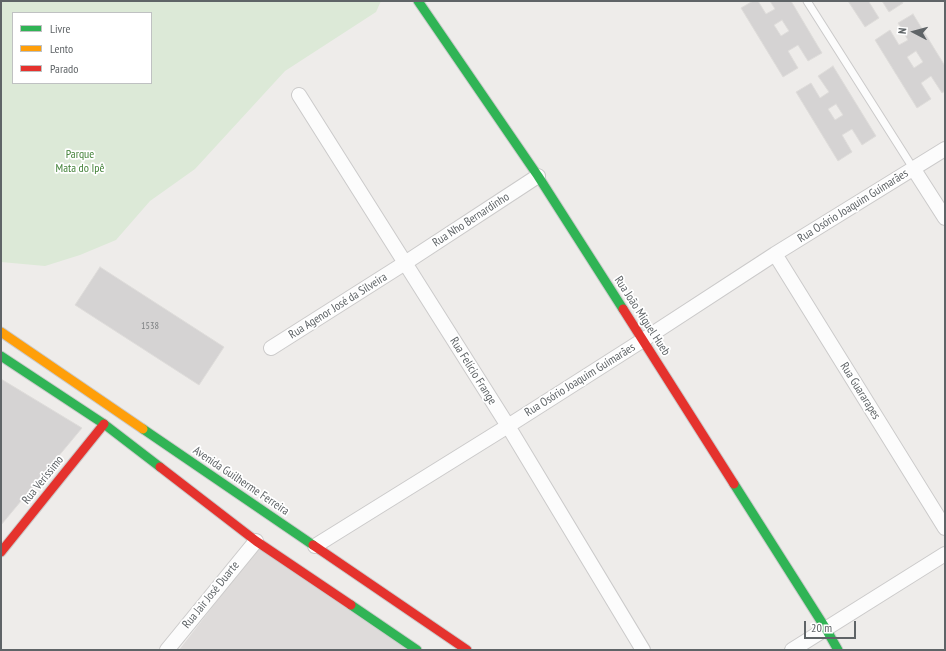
<!DOCTYPE html>
<meta charset="utf-8">
<style>
body{margin:0}
#map{position:relative;width:946px;height:651px;overflow:hidden;background:#eeecea;font-family:"PT Sans Narrow",sans-serif}
canvas{display:block}
.frame{position:absolute;inset:0;border:2px solid #5f6467;pointer-events:none}
.legend{position:absolute;left:12px;top:12px;width:140px;height:72px;box-sizing:border-box;background:#fff;border:1px solid #bfc1c2;margin:0;padding:5px 7px;list-style:none;font-size:12px;color:#5f6467}
.legend li{display:flex;align-items:center;gap:8px;height:20px}
.legend b{width:20px;border:1px solid #bfc1c2}
.north{position:absolute;left:894px;top:12px;width:40px;height:40px;-webkit-text-stroke:3px #fff;paint-order:stroke;rotate:276deg;font-size:11px;font-weight:700;line-height:16px;text-align:center;color:#5f6467}
.north::after{content:'';display:block;margin:auto;width:14px;height:18px;background:#5f6467;clip-path:polygon(50% 0,100% 100%,50% 72%,0 100%)}
.scale{position:absolute;left:804px;top:621px;width:52px;height:18px;box-sizing:border-box;border:2px solid #5f6467;border-top:0;padding-left:5px;font-size:12px;line-height:14px;white-space:nowrap;color:#5f6467;-webkit-text-stroke:3px #fff;paint-order:stroke}
</style>
<div id="map">
<canvas width="946" height="651"></canvas>
<div class="frame"></div>
<ul class="legend">
<li><b style="height:5px;background:#30b455"></b>Livre</li>
<li><b style="height:5px;background:#ff9f0a"></b>Lento</li>
<li><b style="height:5px;background:#e5322d"></b>Parado</li>
</ul>
<div class="north">N</div>
<div class="scale">20 m</div>
</div>
<script>
const ctx = document.querySelector('canvas').getContext('2d');
ctx.lineJoin = 'round';
function paint(path, color) { ctx.fillStyle = color; ctx.fill(path, 'evenodd'); }
const shape = rows => new Path2D(rows.map(r => 'M' + r).join(''));
function trace(path, color, width, dash) { ctx.strokeStyle = color; ctx.lineWidth = width; ctx.lineCap = dash ? 'butt' : 'round'; ctx.setLineDash(dash || []); ctx.stroke(path); }
function write(font, color, halo, rows, align = 'center') {
  ctx.font = font + ' "PT Sans Narrow",sans-serif'; ctx.lineWidth = 3.5; ctx.setLineDash([]); ctx.textBaseline = 'middle'; ctx.strokeStyle = halo; ctx.fillStyle = color; for (const [text, x, y, turn = 0] of rows) {
    ctx.save(); ctx.translate(x, y); ctx.rotate((+turn || 0) * Math.PI / 180); ctx.textAlign = isNaN(turn) ? turn : align; if (halo) ctx.strokeText(text, 0, 0); ctx.fillText(text, 0, 0); ctx.restore();
  }
}
paint(shape([
 [258,548,408,650,179,650]
]), '#dedbda');
paint(shape([
 [1,1,381,1,376,12,285,71,195,169,150,201,116,240,80,255,45,266,1,262],
 [13,13,151,13,151,83,13,83]
]), '#dce9d7');
const building = shape([
 [753,1,758,1,766,14,775,9,770,1,791,1,822,53,808,61,798,45,788,51,798,68,783,77,741,8,753,1],
 [782,20,789,31,781,36,774,25,782,20],
 [848,1,870,1,869,2,879,18,865,27,848,1],
 [882,1,902,1,903,3,889,12,882,1],
 [913,14,945,66,945,91,942,93,931,76,921,83,931,99,917,108,875,40,890,30,899,45,908,40,898,23,913,14],
 [916,51,923,62,914,68,907,57,916,51],
 [833,66,876,136,862,145,852,129,842,135,852,152,838,161,796,92,811,83,820,98,829,92,818,76,833,66],
 [836,104,843,115,835,120,828,109,836,104],
 [100,267,224,347,199,385,75,305,100,267],
 [1,379,82,428,1,525,1,379]
]);
paint(building, '#d5d3d3');
trace(building, '#dedcda', 1);
const lane = shape([
 [807,1,913,168]
]);
const street = shape([
 [299,95,508,426,643,650],
 [913,168,945,218],
 [775,254,945,528],
 [271,348,405,263,538,176],
 [315,546,508,426,643,340,775,254,945,149],
 [167,650,256,541],
 [792,650,945,554]
]);
const fast = shape([
 [418,1,538,176,623,309],
 [1,356,104,424,160,467],
 [143,429,313,545],
 [734,484,826,629,838,650],
 [351,605,417,650]
]);
const slow = shape([
 [1,332,143,429]
]);
const jam = shape([
 [623,309,734,484],
 [160,467,256,541,351,605],
 [313,545,467,650],
 [1,552,104,424]
]);
trace(lane, '#cbcaca', 9);
trace(street, '#cbcaca', 16);
trace(fast, '#cacaca', 11);
trace(slow, '#cacaca', 11);
trace(jam, '#cacaca', 11);
trace(lane, '#fcfcfc', 7);
trace(street, '#fcfcfc', 14);
trace(fast, '#30b455', 9);
trace(slow, '#ff9f0a', 9);
trace(jam, '#e5322d', 9);
write('10px', '#7e8183', null, [
 ["1538",150,326]
]);
write('12px', '#45833b', '#fff', [
 ["Parque",80,155],
 ["Mata do Ipê",80,169]
]);
write('12px', '#5f6467', '#fff', [
 ["Rua Osório Joaquim Guimarães",853,206,-32],
 ["Rua Nho Bernardinho",471,220,-33],
 ["Rua Agenor José da Silveira",338,306,-32],
 ["Rua João Miguel Hueb",642,316,57],
 ["Rua Felício Frange",473,371,58],
 ["Rua Osório Joaquim Guimarães",580,380,-32],
 ["Rua Guararapes",860,391,58],
 ["Rua Veríssimo",43,480,-51],
 ["Avenida Guilherme Ferreira",241,481,34],
 ["Rua Jair José Duarte",211,595,-51]
]);
</script>
